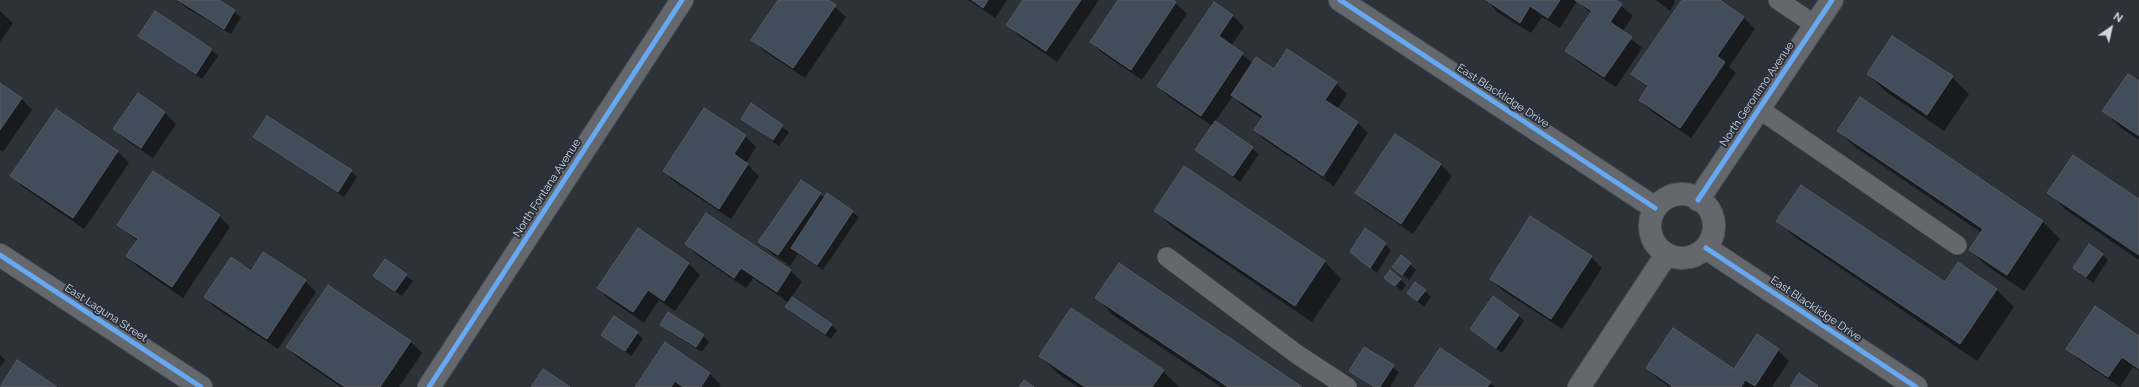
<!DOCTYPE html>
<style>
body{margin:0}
#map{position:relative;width:2139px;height:387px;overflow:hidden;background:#2d3238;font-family:Raleway,sans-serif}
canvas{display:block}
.north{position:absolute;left:2091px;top:8px;width:40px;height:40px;-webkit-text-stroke:3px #28313d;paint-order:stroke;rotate:34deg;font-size:11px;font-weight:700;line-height:16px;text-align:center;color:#d1d7df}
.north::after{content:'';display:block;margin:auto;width:14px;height:18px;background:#d1d7df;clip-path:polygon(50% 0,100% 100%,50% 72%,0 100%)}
</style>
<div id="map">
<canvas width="2139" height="387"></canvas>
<div class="north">N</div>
</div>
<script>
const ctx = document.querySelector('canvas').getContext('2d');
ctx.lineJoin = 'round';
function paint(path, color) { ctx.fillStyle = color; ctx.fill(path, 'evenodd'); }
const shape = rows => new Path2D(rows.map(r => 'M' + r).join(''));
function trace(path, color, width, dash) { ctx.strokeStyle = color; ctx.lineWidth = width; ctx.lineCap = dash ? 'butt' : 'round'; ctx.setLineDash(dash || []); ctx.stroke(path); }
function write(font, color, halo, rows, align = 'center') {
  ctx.font = font + ' Raleway,sans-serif'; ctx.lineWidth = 4; ctx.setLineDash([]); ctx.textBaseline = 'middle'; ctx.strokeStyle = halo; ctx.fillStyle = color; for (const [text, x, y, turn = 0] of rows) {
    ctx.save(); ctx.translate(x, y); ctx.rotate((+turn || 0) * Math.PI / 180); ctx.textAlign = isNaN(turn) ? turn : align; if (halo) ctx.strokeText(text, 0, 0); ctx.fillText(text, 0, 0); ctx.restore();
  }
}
paint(shape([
 [217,0,241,17,231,34,185,7,179,1],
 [779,0,827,0,846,17,805,78,764,51,753,40],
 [968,0,1007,0,995,18],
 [1024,0,1099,0,1057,62,1019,36,1008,25],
 [1120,0,1172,0,1187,14,1142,80,1102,53,1091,42],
 [1487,0,1614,0,1633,16,1622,32,1642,48,1616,87,1578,62,1567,51,1592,14,1577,1,1560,28,1542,17,1531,33,1497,12],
 [1656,0,1674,0,1675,2,1670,11],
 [1683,0,1718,0,1744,18,1755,29,1729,67,1736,73,1691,138,1651,111,1640,100,1648,88,1632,74],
 [1214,4,1233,16,1244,27,1231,46,1253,63,1274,71,1336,83,1347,94,1337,109,1357,122,1368,133,1334,186,1266,141,1255,130,1262,119,1243,106,1233,96,1215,122,1259,154,1240,182,1196,150,1212,126,1169,97,1158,86],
 [1266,137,1327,178,1326,179,1266,139],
 [0,11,13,23,0,42],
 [155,13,212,50,218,56,202,79,146,42,140,36],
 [1893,37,1952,77,1969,94,1944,131,1885,91,1868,74],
 [2139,83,2139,140,2121,128,2104,111],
 [0,84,21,98,32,110,3,152,0,150],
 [138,95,165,113,176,124,153,158,126,140,115,129],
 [1860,99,2043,222,2060,239,2024,291,1987,266,1970,250,1982,233,1855,147,1838,131],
 [752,105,789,132,779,146,742,119],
 [56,110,118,152,129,163,84,229,23,187,12,176],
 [1396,135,1441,165,1452,176,1413,234,1368,204,1357,193],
 [745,136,756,147,746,163,759,176,731,219,675,182,664,171],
 [255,137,351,171,357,177,344,197,261,143],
 [1184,168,1325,262,1341,279,1312,322,1172,227,1155,210],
 [154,172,219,216,230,227,183,298,138,267,127,256,137,241,118,224],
 [2049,193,2139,200,2139,260,2066,210],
 [820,194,825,199,828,195,859,217,823,270,798,254,790,266,771,253,760,242],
 [706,214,791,271,802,282,791,298,837,330,831,339,792,313,786,307,789,303,753,278,746,288,697,255,686,244],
 [1778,220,1945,283,1958,264,1997,290,2014,307,1977,361,1795,237],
 [638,230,689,264,700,275,675,311,659,300,644,323,609,299,598,288],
 [1385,244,1391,250,1377,273,1351,252],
 [264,253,305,281,316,292,278,349,216,308,205,297,251,272],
 [2102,254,2108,260,2093,283,2074,268],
 [1591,257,1602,268,1562,329,1502,290,1491,279],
 [385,260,413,281,402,296,374,276],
 [1410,264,1416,270,1409,280,1394,267],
 [1385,278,1400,279,1406,285,1402,291],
 [328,286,411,342,422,353,399,387,341,387,298,358,287,347],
 [1425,291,1431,297,1424,307,1408,293],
 [1097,298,1300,387,1221,387,1113,315],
 [1518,315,1524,321,1502,353,1471,329],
 [662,325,703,336,709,342,702,352,668,331],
 [637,333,643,339,631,356,603,335],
 [1758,336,1778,350,1789,361,1772,387,1670,387,1658,379,1647,368,1735,371],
 [2139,337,2139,371,2133,367,2120,387,2078,359,2067,348],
 [665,344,710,374,721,385,719,387,636,387],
 [1365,348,1399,372,1390,387,1372,387,1350,371],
 [0,355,5,360,0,367],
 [1040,356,1163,371,1179,387,1078,387,1057,373],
 [1490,383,1495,387,1415,387]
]), '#0007');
const building = shape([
 [178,0,219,0,235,10,224,29,178,0],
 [778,0,829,0,836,5,793,68,751,40,778,0],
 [972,0,988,0,983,8,972,0],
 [1023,0,1081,0,1046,51,1006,25,1023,0],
 [1118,0,1174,0,1176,2,1131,70,1090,42,1118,0],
 [1486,0,1560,0,1548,18,1530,6,1520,23,1486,0],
 [1575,0,1616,0,1622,4,1610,22,1632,37,1604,77,1565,51,1592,11,1575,0],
 [1682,0,1720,0,1744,17,1717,56,1725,62,1680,128,1639,100,1648,86,1631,74,1682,0],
 [1214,2,1233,15,1219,36,1243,53,1201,116,1157,86,1214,2],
 [155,11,212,49,196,74,138,36,155,11],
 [1892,36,1953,76,1927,115,1867,74,1892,36],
 [1287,49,1337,82,1325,100,1358,122,1323,176,1254,130,1263,116,1231,95,1256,57,1274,69,1287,49],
 [2128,74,2139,81,2139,136,2102,111,2128,74],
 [0,83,22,98,0,130,0,83],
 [138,93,165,112,141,148,113,129,138,93],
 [1860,97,2043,221,2007,275,1969,250,1983,229,1837,131,1860,97],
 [751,103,783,125,773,140,741,119,751,103],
 [704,108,746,135,734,154,748,164,719,209,663,171,704,108],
 [56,109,118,151,73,218,10,176,56,109],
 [267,116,352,170,338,192,253,137,267,116],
 [1215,121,1253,147,1233,176,1195,150,1215,121],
 [1395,134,1441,164,1401,224,1355,193,1395,134],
 [2073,155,2139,199,2139,255,2047,193,2073,155],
 [1184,166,1325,261,1295,306,1154,211,1184,166],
 [153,171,220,215,172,287,126,256,138,239,117,225,153,171],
 [801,180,821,193,778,255,758,242,801,180],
 [1801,185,1945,282,1958,262,1997,289,1960,344,1776,221,1801,185],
 [827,193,853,211,817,265,791,248,827,193],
 [706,213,791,270,777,292,741,268,734,278,685,244,706,213],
 [1530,216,1592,256,1551,319,1490,279,1530,216],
 [638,228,689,263,664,301,648,290,633,312,597,288,638,228],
 [1365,228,1386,243,1370,268,1350,252,1365,228],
 [2089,244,2103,254,2086,277,2073,268,2089,244],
 [263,252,306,280,267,339,204,297,231,257,251,271,263,252],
 [1401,255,1411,263,1402,275,1392,267,1401,255],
 [385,259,407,274,395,291,373,276,385,259],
 [1119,263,1302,387,1228,387,1095,298,1119,263],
 [1390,270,1401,279,1395,286,1384,278,1390,270],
 [1415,282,1426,290,1417,301,1407,293,1415,282],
 [328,285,411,341,380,387,345,387,286,347,328,285],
 [1493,296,1519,315,1496,348,1470,329,1493,296],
 [792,297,832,324,825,334,785,307,792,297],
 [2095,306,2139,336,2139,369,2122,357,2108,377,2066,349,2095,306],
 [1071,308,1164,370,1152,387,1085,387,1039,356,1071,308],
 [668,312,704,335,696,347,660,325,668,312],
 [614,316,638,332,625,351,601,335,614,316],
 [1673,328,1734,369,1757,334,1779,349,1755,386,1745,380,1741,387,1671,387,1672,386,1646,368,1673,328],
 [665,342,710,373,701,387,683,387,675,381,671,387,635,387,665,342],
 [1364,347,1394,365,1380,387,1374,387,1349,371,1364,347],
 [1440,348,1491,382,1487,387,1414,387,1440,348],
 [17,360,57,387,0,387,17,360],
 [543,369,570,387,531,387,543,369],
 [1799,373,1818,386,1817,387,1790,387,1799,373],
 [1024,380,1034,387,1019,387,1024,380]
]);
paint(building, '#424d5b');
trace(building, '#565b60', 1);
const service = shape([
 [1778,0,1815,25],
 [1759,109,1957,245],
 [1167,257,1298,355,1347,387]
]);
const minor = shape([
 [1340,0,1655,208],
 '1650 226a32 32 0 1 1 64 0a32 32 0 1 1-64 0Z',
 [1698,200,1832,0],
 [1706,248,1916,387],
 [0,255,201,387],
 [429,387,682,0],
 [1579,387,1666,255]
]);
trace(service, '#4a5055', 20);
trace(minor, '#4a5055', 24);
trace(service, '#64686d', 19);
trace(minor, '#64686d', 22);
trace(shape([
 [1340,0,1655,208],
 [1698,200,1832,0],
 [1706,248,1916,387],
 [0,255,201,387],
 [429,387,682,0]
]), '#66a8f1', 5);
write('11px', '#d1d7df', '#28313d', [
 ["North Geronimo Avenue",1757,94,-56],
 ["East Blacklidge Drive",1503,96,33],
 ["North Fontana Avenue",547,188,-57],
 ["East Blacklidge Drive",1816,309,34],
 ["East Laguna Street",106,313,33]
]);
</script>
